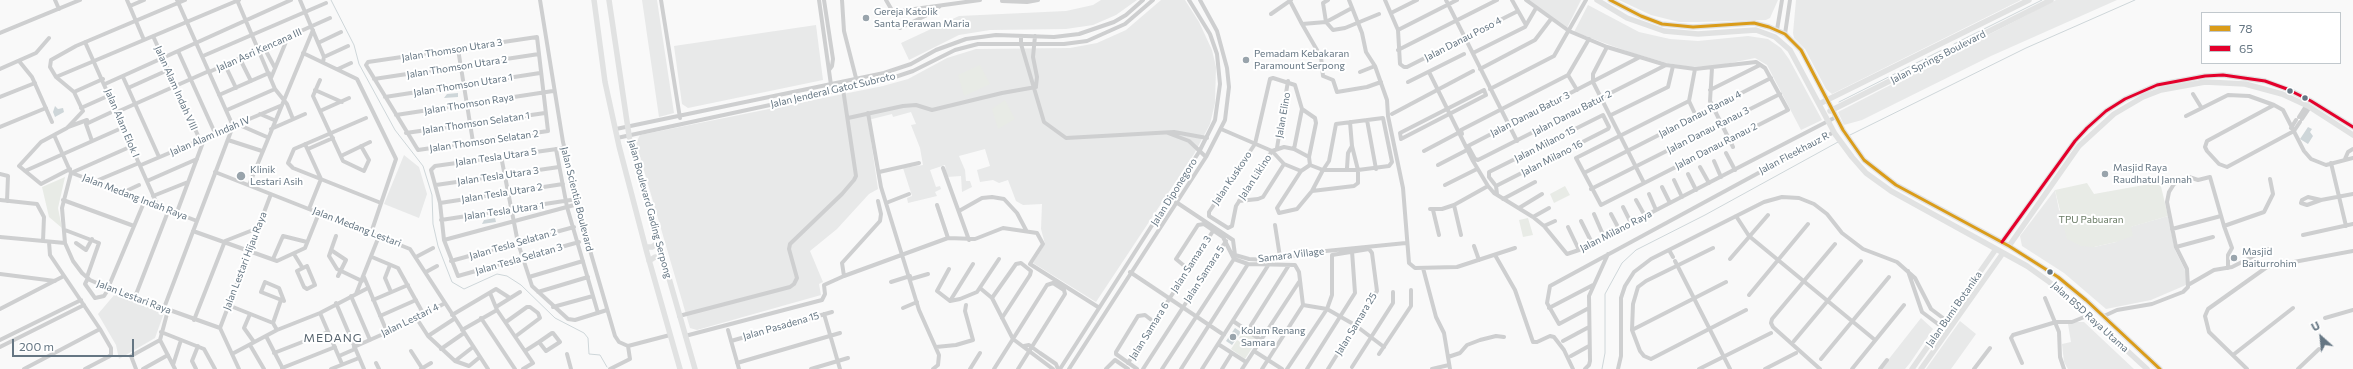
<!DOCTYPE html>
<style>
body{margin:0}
#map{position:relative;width:2353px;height:369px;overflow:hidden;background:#f9f9f9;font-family:Commissioner,sans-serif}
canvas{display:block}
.legend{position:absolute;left:2201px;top:12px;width:140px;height:52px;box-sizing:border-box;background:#fff;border:1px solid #c1c8cd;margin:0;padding:5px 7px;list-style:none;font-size:12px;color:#657683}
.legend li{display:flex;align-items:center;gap:8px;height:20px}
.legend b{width:20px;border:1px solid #c1c8cd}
.north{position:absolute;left:2301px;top:317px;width:40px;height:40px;-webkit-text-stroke:3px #fff;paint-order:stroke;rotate:333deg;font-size:11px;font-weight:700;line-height:16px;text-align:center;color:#657683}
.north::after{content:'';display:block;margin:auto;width:14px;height:18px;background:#657683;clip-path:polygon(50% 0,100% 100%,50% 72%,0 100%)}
.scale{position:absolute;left:12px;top:339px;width:122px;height:18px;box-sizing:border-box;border:2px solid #657683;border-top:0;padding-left:5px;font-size:12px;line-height:14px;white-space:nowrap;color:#657683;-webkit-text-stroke:3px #fff;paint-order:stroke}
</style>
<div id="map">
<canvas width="2353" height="369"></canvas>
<ul class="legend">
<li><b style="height:5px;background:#da9c1a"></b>78</li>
<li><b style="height:5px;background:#e4002b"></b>65</li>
</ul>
<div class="north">U</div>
<div class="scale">200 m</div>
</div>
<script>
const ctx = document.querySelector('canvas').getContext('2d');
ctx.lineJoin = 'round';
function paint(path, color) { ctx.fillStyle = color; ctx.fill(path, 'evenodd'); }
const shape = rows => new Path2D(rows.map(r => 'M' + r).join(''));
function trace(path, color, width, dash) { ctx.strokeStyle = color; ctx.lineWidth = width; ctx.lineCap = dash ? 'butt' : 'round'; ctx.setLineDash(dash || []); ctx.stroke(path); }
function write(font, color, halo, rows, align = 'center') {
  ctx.font = font + ' Commissioner,sans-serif'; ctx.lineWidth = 4; ctx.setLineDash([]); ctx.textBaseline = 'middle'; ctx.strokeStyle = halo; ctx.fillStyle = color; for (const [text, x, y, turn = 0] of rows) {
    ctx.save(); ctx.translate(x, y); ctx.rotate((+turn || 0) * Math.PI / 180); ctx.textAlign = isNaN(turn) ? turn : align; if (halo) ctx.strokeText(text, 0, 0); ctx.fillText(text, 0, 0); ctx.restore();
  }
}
paint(shape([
 [642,0,657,0,674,113,659,117],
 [1101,0,1137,0,1116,15,1093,25,1066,29,990,30,959,35,909,60,901,43,959,16,1066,11,1093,5],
 [1161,0,1185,0,1199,22,1212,50,1216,67,1215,103,1210,124,1194,154,1096,302,1033,263,1045,244,1041,229,1042,204,1023,205,1016,201,1008,180,999,183,993,180,980,182,977,170,990,166,985,149,959,156,965,170,966,181,970,181,972,187,962,192,961,176,947,177,945,165,930,170,936,187,940,186,941,189,935,192,937,196,908,203,907,198,912,196,903,168,923,165,920,148,911,125,916,124,911,112,893,117,892,114,868,120,878,189,869,194,837,229,810,251,823,282,819,284,821,295,697,330,690,328,636,143,640,135,883,86,908,79,947,58,976,49,1070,48,1097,43,1126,30],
 [1528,0,1581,0,1567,28],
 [1619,0,1778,0,1770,18,1766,20,1698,22,1679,22,1651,15],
 [1796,0,2021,0,1832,94,1826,89,1805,49,1794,38,1793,33],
 [2056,0,2117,0,1991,56,1862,120,1844,125,1838,112],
 [1588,5,1639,32,1670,39,1698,41,1748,36,1768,39,1781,48,1789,59,1822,120,1801,130,1767,65,1755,58,1716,66,1691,67,1667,63,1629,52,1574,32],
 [816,25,823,80,688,108,682,104,674,46],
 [404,155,419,167,427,194,419,218,384,204],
 [2055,190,2059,210,2094,247,2116,242,2130,227,2168,216,2175,250,2186,272,2186,285,2151,300,2106,309,2064,273,2022,246,2020,236],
 [115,294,164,313,155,338,119,359,116,345,98,314],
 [1921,318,1933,329,1910,363,1905,369,1881,369],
 [1960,321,1976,334,1951,369,1926,369],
 [2076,322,2084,322,2134,369,2068,369,2064,362,2062,344,2071,342,2068,324]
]), '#e8e9e9');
paint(shape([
 [980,65,990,84,964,96,958,75],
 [1005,100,1015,119,998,129,992,109],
 [65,177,58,208,62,228,49,217,42,187],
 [2159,178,2168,216,2131,227,2133,236,2116,242,2094,247,2081,246,2067,239,2055,190,2087,183,2094,194,2144,185,2144,182],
 [1565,186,1570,195,1554,203,1550,194],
 [1528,218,1533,235,1523,237,1519,220],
 [1245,329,1259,338,1253,347,1239,338],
 [1237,340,1252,348,1245,359,1231,349]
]), '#e8ebe6');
paint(shape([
 [458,93,458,97,444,98,447,94],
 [55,106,58,109,63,108,64,112,55,117,53,112],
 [2308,127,2312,129,2310,132,2313,136,2308,144,2300,139],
 [495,218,496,222,482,224,484,220],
 [1235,328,1241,332,1232,345,1226,341]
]), '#ced6d9');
trace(shape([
 [331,0,354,45,359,64,395,130,423,166,432,195,433,224,438,246,452,282,464,289,497,274,507,276,521,285,555,318,584,333,588,338,589,354,600,355,607,367],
 [1954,44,2042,0],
 [1839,102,1944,49],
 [1850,135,2026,48,2135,0],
 [1602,369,1605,353,1605,294,1622,263,1636,250,1705,215,1838,142]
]), '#ced6d9', 1);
trace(shape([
 [55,0,59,9],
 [127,0,144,40],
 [237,0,275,89,287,104,293,119],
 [300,0,324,57,323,62],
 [540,0,563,142,587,240,615,336,619,342,628,346,670,335],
 [661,0,680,118],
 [819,0,832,92],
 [824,0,833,59,832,66,829,70],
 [842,0,844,31,856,78],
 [886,0,893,12,980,0],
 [1328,0,1323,3,1326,22,1352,8],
 [1349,0,1362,33,1366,52,1375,66,1387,100,1388,116,1403,188,1409,263,1415,268,1457,267,1515,248],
 [1385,0,1398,30,1400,64,1404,67,1407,67,1518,11],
 [1446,0,1517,141],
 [1512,0,1526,25],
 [1526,0,1569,31,1607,47,1666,65,1695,69,1756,62,1765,68,1788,110,1601,205,1576,158,1689,101,1695,69],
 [1002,1,1027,2,1038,0],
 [1290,1,1302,24,1326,22,1333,30,1345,28,1379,14],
 [130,6,144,0],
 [1391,13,1417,0],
 [1271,14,1291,0],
 [1302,24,1321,57,1323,76,1333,80,1337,92,1367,87,1381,82],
 [900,28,925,16,940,6],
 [1398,30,1457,0],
 [1777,30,1782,0],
 [0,33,80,0],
 [1785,34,1790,0],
 [153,36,200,140],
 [1021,36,1021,44,1044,122,1066,138,1174,132,1207,138],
 [1035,36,1033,57,1037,77,1036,86],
 [537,37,548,131,418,150,366,65,368,62,537,37],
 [85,42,157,204],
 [318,43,341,32],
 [1607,47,1593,74,1593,82,1644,183],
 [458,49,473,142],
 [1398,50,1497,0],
 [178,51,215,133],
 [267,53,275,68],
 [303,53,357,79,396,159,371,233],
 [1473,53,1525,27,1536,8],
 [203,56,326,3],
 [324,57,348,46],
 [240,59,251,81],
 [19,61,32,77,52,122],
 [225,65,236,88],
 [1712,68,1710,101,1733,147],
 [0,69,36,53,49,38],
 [338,69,351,63],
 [1480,69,1535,40,1551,19],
 [209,72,330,18],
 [1360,72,1375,66],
 [1429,72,1473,161,1488,186,1494,193,1533,217,1544,226,1567,254,1579,250,1836,117],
 [1568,75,1577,90],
 [56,77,239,0],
 [123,77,159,157],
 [271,78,288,37],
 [374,79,539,54],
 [320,80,313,96,343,161,364,171,369,160,361,146],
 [1408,82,1464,54],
 [105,84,291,0],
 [128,88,168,70],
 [1490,89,1554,56,1586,0],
 [315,90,342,102],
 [1484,90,1486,95,1401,139,1400,133,1484,90],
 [1710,90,1760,65],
 [74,92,103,79],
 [2193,94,2201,107],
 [219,95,269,73],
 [0,97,35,83],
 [385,97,540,73],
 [1689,101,1696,116],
 [2274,105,2207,141,2205,147,2207,151,2219,164,2227,167,2294,131,2300,122],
 [81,108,110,95],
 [227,110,275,89],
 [320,111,349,98],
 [117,112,209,71],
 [868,113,881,187,919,310,939,355,938,365,933,369],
 [260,114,274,120],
 [1392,114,1473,71],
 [396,115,553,91],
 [1611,115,1668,87,1673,66],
 [2186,116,2228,95,2249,96,2274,105,2283,110,2304,151,2311,159,2326,165,2353,158],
 [2299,117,2306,106],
 [366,118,294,149,288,163,293,168,381,203],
 [848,118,903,106,916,105,932,110,1002,93,1036,87],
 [2302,119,2310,107],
 [1367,120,1376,169],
 [237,124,267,137],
 [0,127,46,108],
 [68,127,87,120],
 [2291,128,2296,120],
 [271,129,305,114],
 [616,129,884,73,911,64,936,50,966,39,996,35,1054,37,1079,34,1114,22,1126,15,1143,0],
 [1221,129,1272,151,1284,164,1301,171],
 [406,133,545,113],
 [1168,133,1189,141,1206,157],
 [1462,134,1461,130,1568,75,1589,39],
 [54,135,71,173,62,208,65,243,73,261,82,273,90,280,108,288,220,328],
 [617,138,886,80,913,71,955,50,978,44,1064,44,1087,41,1125,24,1153,0],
 [228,140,262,151],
 [92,141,86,124,116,110],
 [305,144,321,179,309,209],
 [1468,146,1640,57],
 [564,148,435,166,431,170,440,203,444,240,458,276,579,242],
 [1277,148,1288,81],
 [1469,148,1475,159,1478,160,1666,65],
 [308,149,333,138],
 [556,149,567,207,598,313],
 [1294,149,1302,109],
 [1424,151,1458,133],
 [1726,153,1735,170],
 [341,156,370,142],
 [501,156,518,243,532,286,568,319,575,320,607,310],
 [1309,157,1294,149,1284,147,1272,151,1236,206,1232,226,1228,228,1209,216,1209,212,1255,144,1270,79,1273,78,1295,85,1302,109,1315,118,1316,123,1309,157,1310,165],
 [2345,159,2348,152,2353,149],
 [1714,161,1721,177],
 [2331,163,2346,226],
 [141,165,280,106],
 [1310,165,1301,171,1277,208,1279,213,1297,209,1312,191,1323,170,1329,161,1336,124,1383,118,1392,162,1389,166,1358,170,1323,170,1310,165],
 [1438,165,1467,150],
 [1700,167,1709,183],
 [943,168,969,240],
 [1347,168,1348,153,1352,146],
 [70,169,41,184,19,166,41,142,67,128,83,111,74,92,56,77,50,67,51,60,76,46,185,0],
 [25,171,124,127],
 [215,172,410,249,488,369],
 [879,172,919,163],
 [71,173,132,146],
 [72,173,197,221],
 [1584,173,1771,78],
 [0,174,8,176,7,201],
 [1688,174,1696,190],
 [1674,180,1682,197],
 [96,181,139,163],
 [147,181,197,159],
 [249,185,313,30],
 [436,185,559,167],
 [1445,185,1477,169],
 [1496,186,1608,129,1609,127,1603,115,1489,172,1489,177,1496,186,1497,194],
 [1662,187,1670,203],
 [1591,189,1780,94],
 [1312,191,1354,186,1358,183,1358,170,1352,146,1350,122],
 [124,192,139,185],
 [1649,194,1656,210],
 [153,196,188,182],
 [1503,199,1535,182],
 [0,200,37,204,44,217,43,241],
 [63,200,134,226],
 [1636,200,1645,216],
 [2321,200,2308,197,2302,200,2301,203,2307,205,2321,200,2353,194],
 [1239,201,1258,199,1263,197,1284,164],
 [1176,202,1233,240,1235,255,1249,259,1266,260,1326,251,1406,243],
 [440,203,563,184],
 [886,203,909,194],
 [937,205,948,238],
 [1454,205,1461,235],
 [1623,207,1631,223],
 [1519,208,1542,194],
 [1430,209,1442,209,1454,205,1488,186],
 [1433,210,1439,235],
 [959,211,982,198,992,197,1004,199,1017,213,1026,230],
 [177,212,205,137],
 [1594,214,1604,237],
 [1611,214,1619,229],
 [1736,216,1749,236,1875,340],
 [1533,217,1549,208],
 [441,220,577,199],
 [1581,221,1592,243],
 [1275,225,1280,257],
 [1544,226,1555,221],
 [2224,226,2232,248,2228,255,2228,268],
 [1568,227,1579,250],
 [2172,229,2221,216],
 [65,230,99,243,87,277],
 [193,231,277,261,305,248,319,213],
 [2303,235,2353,224],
 [336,236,329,256,337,269,362,281],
 [0,237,65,243],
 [444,240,578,204],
 [49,242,50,255,100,329,111,348,111,355,108,357,85,369],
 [76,243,86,250,92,239],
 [1474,246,1479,260],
 [2176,247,2213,237],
 [1713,248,1646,281,1638,287,1633,304,1632,330,1640,351,1644,356,1651,359,1746,310],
 [331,250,346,260,338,276],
 [1669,250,1673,257],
 [294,254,302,267],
 [1495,255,1515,290,1533,342,1537,342,1550,336,1554,337,1564,350,1573,369],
 [372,257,398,268,424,315],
 [416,257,433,248],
 [273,259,283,236,307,242],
 [1730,259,1768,215],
 [451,261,574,227],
 [1675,261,1730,369],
 [390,265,385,278,391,292],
 [307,266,315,285,307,289,304,287,297,271,307,266],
 [1423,268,1436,317,1444,333,1450,369],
 [949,269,937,291,950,301,960,299,977,292,999,259],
 [1188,269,1176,259,1198,225,1204,224,1223,237,1234,259,1248,264,1295,265,1299,272,1303,305,1327,309,1355,325,1384,347],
 [1908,271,1922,312,1942,327],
 [426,272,437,266],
 [1130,272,1224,335],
 [0,274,55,281],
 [844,276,842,263,880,221,881,214,878,201],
 [364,277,387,332],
 [529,277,583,261],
 [88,278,85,284,95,298,104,296,109,288],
 [911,279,928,274],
 [265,282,279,288,284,301,261,292,265,282],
 [891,282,910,276],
 [2188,285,2214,270,2232,267,2268,249],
 [108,288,145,200],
 [980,288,992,298,1013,339,1053,369],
 [538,292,588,277],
 [490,293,497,310,533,363,523,369],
 [356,294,379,236],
 [1749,295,1808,224],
 [351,296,370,340],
 [135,297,169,209],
 [992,298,1016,264,1021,263,1031,271,1030,275,1002,318],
 [2045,298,2059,332,2060,357,2064,369],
 [373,300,408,285],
 [950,301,973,264],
 [336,303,364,369],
 [228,305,273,323,277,330],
 [496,307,520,292],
 [553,307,593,296],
 [164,308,233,126,177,0],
 [903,308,917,302],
 [1549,308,1593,285],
 [1589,308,1559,324,1547,303,1550,286,1834,132],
 [0,309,64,276],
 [168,310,160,340,175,369],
 [320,313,342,364],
 [250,314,244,328,254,342],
 [824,314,840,369],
 [452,315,496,289,510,298],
 [380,316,416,300],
 [679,316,790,287,794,284,797,278,789,249,790,244,842,194,854,180,856,176,843,89],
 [2104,316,2117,310,2152,304,2183,292,2188,287,2187,269,2176,247,2167,202,2169,192,2174,184,2189,177,2198,180,2210,177,2224,226,2264,212,2273,194,2270,179],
 [481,318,515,369],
 [2325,318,2353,310],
 [417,319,428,336,455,361,469,366,480,357],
 [194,320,225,241,258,228],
 [1233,321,1261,340],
 [506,322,527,307,530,307,538,313,540,318,516,336],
 [273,323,281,300],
 [220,328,271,194],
 [220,328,239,369],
 [462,330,497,310],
 [728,330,739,369],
 [1248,330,1289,265],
 [1632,330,1726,282],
 [161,332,204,349,215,369],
 [266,336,283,369],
 [428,336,454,319],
 [685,336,822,300,825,294,824,285,844,276,948,238,975,239,1003,228,1037,233,1043,244,1030,264,1098,307],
 [0,340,81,300],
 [731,341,832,312],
 [1563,341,1589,327],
 [1794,341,1861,261],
 [1218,344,1246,362],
 [250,345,264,369],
 [1024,346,1029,345,1040,353,1056,364,1058,369],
 [0,347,84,305],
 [354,347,417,319,445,303],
 [936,347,956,345,973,340,965,311,966,305],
 [441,349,464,333],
 [411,351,422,368],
 [525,351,539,342,552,333,553,333,560,342,546,351,539,342],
 [1254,351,1282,369],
 [274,353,328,332],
 [232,354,277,330,320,313,368,288],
 [567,354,571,369],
 [1379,354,1411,306,1411,290],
 [2233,355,2293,308],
 [339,356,355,349],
 [1571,356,1589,346],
 [1448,357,1460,353,1467,345,1480,340,1496,336,1504,337],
 [1821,359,1889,277],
 [455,361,473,347],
 [376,363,379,369],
 [737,363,840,333],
 [1128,363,1213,231],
 [2022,363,2011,338,2013,335,2056,322,2072,322,2089,315],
 [173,365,181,340],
 [1352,367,1393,303,1393,292],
 [282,368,335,347],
 [24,369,100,329],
 [136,369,131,356,160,340],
 [143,369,168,355],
 [196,369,192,361,198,346],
 [331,369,359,358],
 [421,369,431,363],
 [610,369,630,359,628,346],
 [811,369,848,358],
 [970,369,980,353],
 [994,369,1047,285,1053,283,1064,290,1065,294,1018,369],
 [1060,369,1199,152,1215,120,1220,84,1217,54,1210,34,1189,0],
 [1069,369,1206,157,1225,120,1229,87,1227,68,1217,31,1200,0],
 [1106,369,1115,360,1128,369],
 [1137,369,1116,354,1116,352,1138,316,1145,315,1154,322],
 [1143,369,1226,241],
 [1162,369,1234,259],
 [1181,369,1248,264],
 [1202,369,1269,264],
 [1222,369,1232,353],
 [1242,369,1299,282],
 [1262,369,1303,305],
 [1287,369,1327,309,1332,295,1332,255,1369,249,1372,253,1377,291,1328,369],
 [1307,369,1355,293,1352,251],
 [1432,369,1449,365],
 [1585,369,1589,365,1590,361,1589,296,1608,254],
 [1618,369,1621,356,1621,298,1625,286,1634,272,1651,259,1764,202,1782,197,1799,198,1814,204,1827,214,1842,233,1863,249,1897,262,1915,278,1931,309,1947,321],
 [1699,369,1771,333],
 [1765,369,1796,353],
 [1820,369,1773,327,1771,323,1772,319,1835,244],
 [1852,369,1904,305],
 [1880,369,1887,360],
 [1974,369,1990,348],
 [2247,369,2209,332,2205,316,2208,309,2267,267,2353,251],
 [2298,369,2319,349]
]), '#cecfd0', 4);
trace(shape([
 [594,0,605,82,619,146,647,253,680,369],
 [609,0,630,142,695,369],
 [1597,0,1627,18,1664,31,1698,34,1756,30,1775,37,1790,50,1835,134,1852,157,1866,173,1891,191,2027,266,2048,281,2082,309,2147,369],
 [1610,0,1641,16,1662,24,1693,27,1754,23,1769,27,1785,34,1801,50,1843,130,1864,160,1896,185,2009,246,2058,277,2086,300,2160,369],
 [1819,104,2029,0],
 [1830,111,2051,0],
 [2002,242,2075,141,2087,128,2106,111,2125,99,2157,85,2205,76,2223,75,2265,81,2287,89,2311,101,2353,127],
 [2009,246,2079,146,2114,114,2143,97,2161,90,2205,82,2245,84,2282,94,2308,106,2353,135],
 [646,247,652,247,659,242],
 [649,261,655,257,663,258],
 [1912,369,1996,249],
 [1921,369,2003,253]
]), '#e1e2e2', 5.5);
trace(shape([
 [1610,0,1641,16,1662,24,1693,27,1754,23,1769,27,1785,34,1801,50,1843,130,1864,160,1896,185,2009,246,2058,277,2086,300,2160,369]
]), '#da9c1a', 3);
trace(shape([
 [2002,242,2075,141,2087,128,2106,111,2125,99,2157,85,2205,76,2223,75,2265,81,2287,89,2311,101,2353,127]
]), '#e4002b', 3);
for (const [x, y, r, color] of [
 [866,18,4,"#99a4ac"],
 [1246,60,4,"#99a4ac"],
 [2290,91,3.5,"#657683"],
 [2305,98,3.5,"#657683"],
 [2105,174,4,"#99a4ac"],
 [241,176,5,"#99a4ac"],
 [2234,258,4,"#99a4ac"],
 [2050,272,3.5,"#657683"],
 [1233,337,4,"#99a4ac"]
]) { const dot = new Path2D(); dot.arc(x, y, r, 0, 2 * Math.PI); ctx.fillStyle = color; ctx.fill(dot); trace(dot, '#fff', 1.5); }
write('10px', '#657683', '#fff', [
 ["Gereja Katolik",874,12],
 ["Santa Perawan Maria",874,24],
 ["Pemadam Kebakaran",1254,54],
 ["Paramount Serpong",1254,66],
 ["Masjid Raya",2113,168],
 ["Raudhatul Jannah",2113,180],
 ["Klinik",250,170],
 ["Lestari Asih",250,182],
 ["Masjid",2242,252],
 ["Baiturrohim",2242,264],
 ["Kolam Renang",1241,331],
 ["Samara",1241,343]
], 'left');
write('10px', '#657683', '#fff', [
 ["Jalan Danau Poso 4",1463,39,-27],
 ["Jalan Asri Kencana III",259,50,-24],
 ["Jalan Thomson Utara 3",452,50,-9],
 ["Jalan Springs Boulevard",1938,57,-27],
 ["Jalan Thomson Utara 2",457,67,-9],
 ["Jalan Thomson Utara 1",463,85,-9],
 ["Jalan Alam Indah VIII",176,88,66],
 ["Jalan Jenderal Gatot Subroto",833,90,-13],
 ["Jalan Thomson Raya",469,104,-9],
 ["Jalan Danau Batur 2",1572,113,-27],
 ["Jalan Danau Batur 3",1530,114,-27],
 ["Jalan Danau Ranau 4",1700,114,-27],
 ["Jalan Elino",1283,115,-80],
 ["Jalan Alam Elok I",122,123,67],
 ["Jalan Thomson Selatan 1",476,123,-8],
 ["Jalan Danau Ranau 3",1708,130,-27],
 ["Jalan Alam Indah IV",210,136,-23],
 ["Jalan Thomson Selatan 2",484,141,-8],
 ["Jalan Milano 15",1545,144,-27],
 ["Jalan Danau Ranau 2",1716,146,-27],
 ["Jalan Fleekhauz R",1794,153,-28],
 ["Jalan Tesla Utara 5",496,157,-8],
 ["Jalan Milano 16",1552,158,-27],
 ["Jalan Tesla Utara 3",498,176,-8],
 ["Jalan Likino",1255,177,-57],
 ["Jalan Kuskovo",1232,178,-56],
 ["Jalan Diponegoro",1174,192,-58],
 ["Jalan Tesla Utara 2",502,193,-9],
 ["Jalan Medang Indah Raya",135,197,21],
 ["Jalan Scientia Boulevard",577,199,76],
 ["Jalan Boulevard Gading Serpong",650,209,75],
 ["Jalan Tesla Utara 1",504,211,-8],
 ["Jalan Medang Lestari",357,227,21],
 ["Jalan Milano Raya",1616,231,-27],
 ["Jalan Tesla Selatan 2",513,244,-16],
 ["Samara Village",1291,255,-7],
 ["Jalan Tesla Selatan 3",519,259,-16],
 ["Jalan Lestari Hijau Raya",245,261,-69],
 ["Jalan Samara 3",1191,264,-57],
 ["Jalan Samara 5",1204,274,-57],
 ["Jalan Lestari Raya",134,297,21],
 ["Jalan Bumi Botanika",1954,309,-55],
 ["Jalan BSD Raya Utama",2090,317,42],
 ["Jalan Lestari 4",410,320,-26],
 ["Jalan Samara 25",1356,324,-59],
 ["Jalan Pasadena 15",781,326,-16],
 ["Jalan Samara 6",1149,331,-58]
]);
write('10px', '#687a64', '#fff', [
 ["TPU Pabuaran",2091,220]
]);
ctx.letterSpacing = '1px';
write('12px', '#57646e', '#fff', [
 ["MEDANG",333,338]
]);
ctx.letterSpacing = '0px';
</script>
